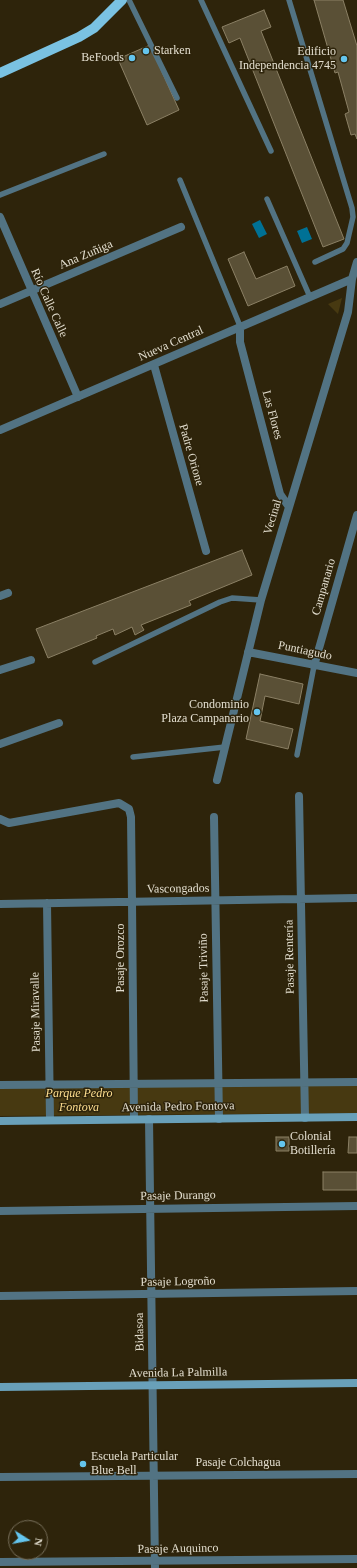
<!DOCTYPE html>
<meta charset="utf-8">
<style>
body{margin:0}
#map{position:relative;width:357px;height:1568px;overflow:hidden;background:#2e240b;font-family:"Times New Roman",serif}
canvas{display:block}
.north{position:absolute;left:8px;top:1520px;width:40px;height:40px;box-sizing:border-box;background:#2e240b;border:1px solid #766e59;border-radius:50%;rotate:101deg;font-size:11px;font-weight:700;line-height:16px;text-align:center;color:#e3decf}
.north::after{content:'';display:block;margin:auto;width:14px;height:18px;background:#64c5ee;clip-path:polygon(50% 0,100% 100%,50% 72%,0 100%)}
</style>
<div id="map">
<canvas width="357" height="1568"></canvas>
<div class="north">N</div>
</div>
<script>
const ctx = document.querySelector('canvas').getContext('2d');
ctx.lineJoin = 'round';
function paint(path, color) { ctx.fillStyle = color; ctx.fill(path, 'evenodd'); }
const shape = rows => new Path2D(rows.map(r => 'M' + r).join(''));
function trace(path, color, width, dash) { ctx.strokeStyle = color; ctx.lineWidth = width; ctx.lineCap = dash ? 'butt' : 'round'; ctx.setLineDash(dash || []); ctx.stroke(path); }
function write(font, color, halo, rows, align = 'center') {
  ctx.font = font + ' "Times New Roman",serif'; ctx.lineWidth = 3; ctx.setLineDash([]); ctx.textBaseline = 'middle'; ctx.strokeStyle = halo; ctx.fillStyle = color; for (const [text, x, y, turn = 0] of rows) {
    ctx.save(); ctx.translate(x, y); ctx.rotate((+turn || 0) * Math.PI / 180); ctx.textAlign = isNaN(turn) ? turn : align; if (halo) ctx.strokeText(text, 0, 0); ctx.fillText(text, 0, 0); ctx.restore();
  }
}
paint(shape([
 [342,298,338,314,328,304],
 [357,1084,357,1113,0,1116,0,1087]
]), '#473911');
paint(shape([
 [260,220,267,234,259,238,252,224],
 [307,227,312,239,302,243,297,231]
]), '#007195');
const building = shape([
 [314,0,343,0,357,46,357,139,355,134,351,135,345,114,349,112,338,72,335,73,314,0],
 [264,10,271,27,261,31,344,239,323,247,240,38,229,43,222,27,264,10],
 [150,45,179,110,147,125,118,59,150,45],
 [244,252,256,279,287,266,295,286,248,306,228,259,244,252],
 [242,550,252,575,189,601,191,605,141,625,144,630,135,635,132,627,115,635,113,629,96,636,97,638,48,658,36,629,242,550],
 [260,674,303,684,299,704,265,696,260,721,293,729,288,749,246,739,260,674],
 [276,1137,289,1137,289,1151,276,1151,276,1137],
 [349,1137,357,1137,357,1153,348,1153,349,1137],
 [323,1172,357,1172,357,1190,323,1190,323,1172]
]);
paint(building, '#5a5036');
trace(building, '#8b8065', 1);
trace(shape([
 [129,0,177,98],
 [201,0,271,151],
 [289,0,352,208,353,217,347,243,343,249,315,262],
 [180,180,240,326],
 [0,195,104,154],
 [267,199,310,297],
 [95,662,220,602,232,598,261,600],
 [297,755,314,666],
 [133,757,225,747]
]), '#527383', 5.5);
trace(shape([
 [0,217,78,397],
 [0,304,181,227],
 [240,326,240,342,280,494,289,507],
 [154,365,206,551],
 [0,430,352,279],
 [0,596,8,593],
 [248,652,357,673],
 [314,666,357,515],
 [0,670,31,660],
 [0,744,59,723],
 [217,780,261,600,348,312,352,279,357,262],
 [299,796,305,1118],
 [214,817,219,1119],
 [0,819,9,823,119,803,129,809,131,817,132,902,134,1119],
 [47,903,50,1120],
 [0,904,357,898],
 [0,1085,357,1082],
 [149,1119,155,1568],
 [0,1211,357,1206],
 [0,1296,357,1291],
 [0,1477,357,1474],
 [0,1562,357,1559]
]), '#527383', 8);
trace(shape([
 [0,1121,357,1117],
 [0,1387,357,1383]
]), '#69a0b9', 8);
trace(shape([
 [0,73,79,37,94,28,122,0]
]), '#7ac2e2', 10);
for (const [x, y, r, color] of [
 [146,51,4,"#64c5ee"],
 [132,58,4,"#64c5ee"],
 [344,59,4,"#64c5ee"],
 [257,712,4,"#64c5ee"],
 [282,1144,4,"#64c5ee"],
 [83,1464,4,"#64c5ee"]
]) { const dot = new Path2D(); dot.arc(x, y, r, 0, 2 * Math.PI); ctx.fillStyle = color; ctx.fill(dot); trace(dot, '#2e240b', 1.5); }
write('12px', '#e3decf', '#2e240b', [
 ["Starken",154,51],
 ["Edificio",336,52,"right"],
 ["Independencia 4745",336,66,"right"],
 ["BeFoods",124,58,"right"],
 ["Condominio",249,705,"right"],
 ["Plaza Campanario",249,719,"right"],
 ["Colonial",290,1137],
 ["Botillería",290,1151],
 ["Escuela Particular",91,1457],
 ["Blue Bell",91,1471]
], 'left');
write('12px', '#e3decf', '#2e240b', [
 ["Ana Zuñiga",86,255,-23],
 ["Río Calle Calle",49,303,66],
 ["Nueva Central",171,344,-24],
 ["Las Flores",272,415,75],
 ["Padre Orione",191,455,74],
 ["Vecinal",273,517,-73],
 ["Campanario",324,587,-74],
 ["Puntiagudo",305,651,12],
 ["Vascongados",178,889,-1],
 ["Pasaje Rentería",290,957,-91],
 ["Pasaje Orozco",121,958,-90],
 ["Pasaje Triviño",204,968,-91],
 ["Pasaje Miravalle",36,1012,-91],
 ["Avenida Pedro Fontova",178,1107,-1],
 ["Pasaje Durango",178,1196,-1],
 ["Pasaje Logroño",178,1282,-1],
 ["Bidasoa",140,1332,-91],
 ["Avenida La Palmilla",178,1373,-1],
 ["Pasaje Colchagua",238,1463],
 ["Pasaje Auquinco",178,1549,-1]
]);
write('italic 12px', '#ffdf90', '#2e240b', [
 ["Parque Pedro",79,1094],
 ["Fontova",79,1108]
]);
</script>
